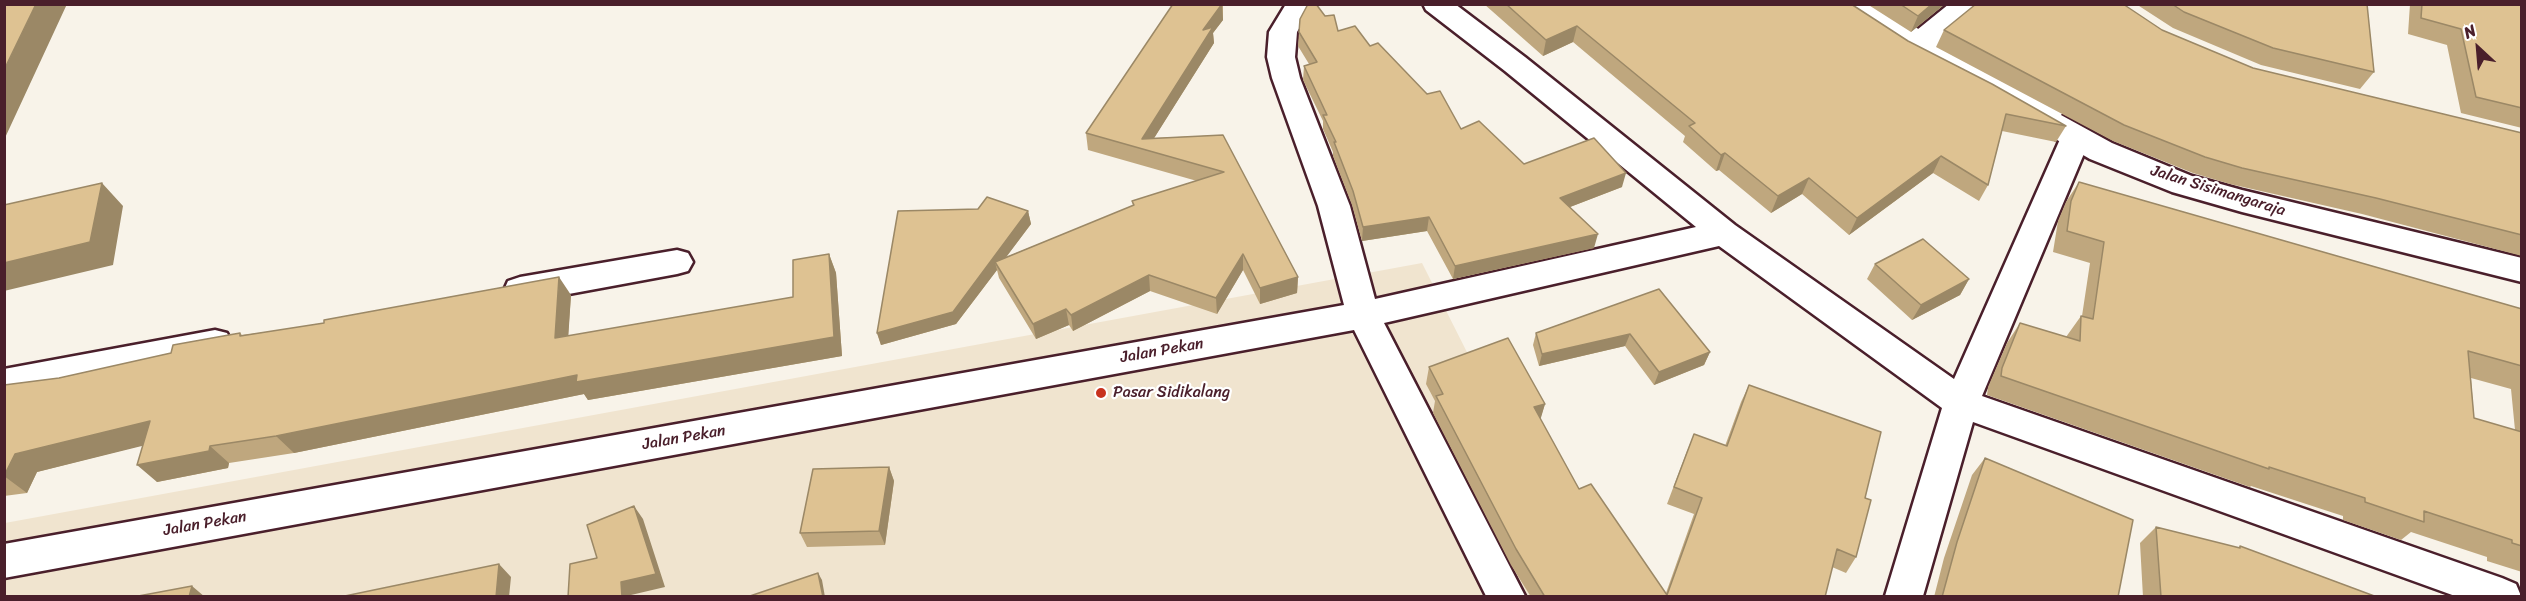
<!DOCTYPE html>
<style>
body{margin:0}
#map{position:relative;width:2526px;height:601px;overflow:hidden;background:#f8f3e9;font-family:Sriracha,sans-serif}
canvas{display:block}
.frame{position:absolute;inset:0;border:6px solid #4a1f2b;pointer-events:none}
.north{position:absolute;left:2448px;top:18px;width:60px;height:60px;-webkit-text-stroke:4px #fff;paint-order:stroke;rotate:334deg;font-size:16px;font-weight:700;line-height:24px;text-align:center;color:#4a1f2b}
.north::after{content:'';display:block;margin:auto;width:21px;height:27px;background:#4a1f2b;clip-path:polygon(50% 0,100% 100%,50% 72%,0 100%)}
</style>
<div id="map">
<canvas width="2526" height="601"></canvas>
<div class="frame"></div>
<div class="north">N</div>
</div>
<script>
const ctx = document.querySelector('canvas').getContext('2d');
ctx.lineJoin = 'round';
function paint(path, color) { ctx.fillStyle = color; ctx.fill(path, 'evenodd'); }
const shape = rows => new Path2D(rows.map(r => 'M' + r).join(''));
function trace(path, color, width, dash) { ctx.strokeStyle = color; ctx.lineWidth = width; ctx.lineCap = dash ? 'butt' : 'round'; ctx.setLineDash(dash || []); ctx.stroke(path); }
function write(font, color, halo, rows, align = 'center') {
  ctx.font = font + ' Sriracha,sans-serif'; ctx.lineWidth = 4.5; ctx.setLineDash([]); ctx.textBaseline = 'middle'; ctx.strokeStyle = halo; ctx.fillStyle = color; for (const [text, x, y, turn = 0] of rows) {
    ctx.save(); ctx.translate(x, y); ctx.rotate((+turn || 0) * Math.PI / 180); ctx.textAlign = isNaN(turn) ? turn : align; if (halo) ctx.strokeText(text, 0, 0); ctx.fillText(text, 0, 0); ctx.restore();
  }
}
paint(shape([
 [1422,263,1590,596,5,596,5,523]
]), '#f0e4cf');
const street = shape([
 [1286,4,1313,4,1297,32,1295,57,1300,78,1350,206,1375,299,1696,227,1505,71,1426,10,1423,4,1455,4,1525,57,1735,225,1954,379,2061,137,2065,130,2076,126,2087,130,2091,137,1982,396,2502,578,2516,584,2521,596,2455,596,1973,422,1923,596,1885,596,1942,408,1719,246,1384,323,1525,596,1486,596,1354,330,4,578,4,544,1344,305,1318,206,1272,78,1267,57,1269,32,1286,4],
 [1949,4,1980,4,1977,10,1922,56,1912,58,1902,56,1898,49,1902,42,1949,4],
 [677,250,688,253,693,262,688,271,677,274,520,303,508,299,504,290,508,281,520,277,677,250],
 [215,330,227,333,232,343,227,353,4,397,4,369,215,330]
]);
const highway = shape([
 [1843,4,1877,4,1930,36,2058,105,2063,112,2061,115,2112,143,2192,176,2242,190,2522,258,2522,282,2242,212,2172,192,2090,159,2014,115,2009,108,2012,104,1910,50,1846,10,1843,4]
]);
trace(street, '#4a1f2b', 5);
trace(highway, '#4a1f2b', 5);
paint(street, '#fff');
paint(highway, '#fff');
paint(shape([
 [1173,4,1223,4,1223,20,1213,33,1214,43,1154,138,1223,135,1298,277,1297,293,1260,304,1243,270,1217,314,1150,291,1073,331,1069,325,1036,339,999,278,997,270,956,324,881,345,877,333,1028,211,1031,224,1006,257,1133,206,1132,201,1197,181,1088,150,1086,133],
 [1484,4,1851,4,1908,41,2066,126,2056,142,2002,131,1988,185,1979,201,1933,173,1849,235,1802,194,1771,213,1719,170,1716,171,1683,142,1685,136,1573,42,1543,56],
 [1867,4,1945,4,1911,32],
 [2136,4,2367,4,2374,72,2360,89,2261,65,2173,28],
 [2410,4,2522,4,2522,128,2461,113,2447,45,2408,34],
 [1325,16,1338,31,1370,46,1461,129,1524,164,1622,187,1570,207,1594,248,1453,279,1427,231,1362,241,1352,205,1333,156,1333,152,1323,129,1323,121,1303,80,1304,66,1309,64,1298,46,1299,32],
 [1944,30,2162,30,2253,68,2522,133,2522,256,2362,214,2230,184,2193,173,2113,141,1936,47],
 [2079,182,2522,309,2522,572,2487,561,2487,557,2411,532,2401,540,2343,520,2343,516,2251,486,2250,487,1987,395,1988,387,2007,343,2020,323,2066,337,2081,316,2082,316,2090,263,2053,252,2058,221,2066,202],
 [2471,378,2511,389,2515,430,2474,418],
 [829,254,836,273,842,356,588,400,584,394,294,453,229,463,228,468,157,482,143,445,37,472,27,493,4,496,4,385,59,378,171,353,240,333,242,335,571,295,568,336,793,297],
 [1875,264,1969,279,1960,295,1912,320,1867,279],
 [1659,289,1710,352,1704,365,1654,385,1625,346,1539,366,1533,345,1536,333],
 [1429,367,1545,404,1540,419,1579,489,1666,593,1694,514,1667,504,1687,451,1694,434,1725,446,1741,402,1749,385,1865,498,1856,557,1846,573,1832,567,1825,597,1531,597,1511,565,1433,413,1435,401,1426,384],
 [1985,458,2118,597,1934,597,1944,558,1972,475],
 [889,467,894,481,885,545,807,547,800,533],
 [2156,527,2238,548,2240,546,2377,597,2143,597,2140,543]
]), '#bfa77e');
paint(shape([
 [36,4,67,4,4,140,4,70],
 [1222,4,1223,20,1213,33,1214,43,1146,151,1142,139,1203,30],
 [1932,4,1945,4,1911,32,1918,16],
 [1577,26,1573,42,1543,56,1546,40],
 [1725,153,1719,170,1716,171,1721,155],
 [1941,156,1933,173,1849,235,1857,218],
 [1626,173,1622,187,1557,212,1560,198],
 [1809,178,1802,194,1771,213,1778,196],
 [102,183,123,206,113,265,4,291,4,263],
 [1028,211,1031,224,998,268,995,262,997,270,956,324,881,345,877,333],
 [1429,217,1427,231,1362,241,1363,227],
 [1598,234,1594,248,1453,279,1455,266],
 [829,254,836,273,842,356,588,400,584,394,294,453,276,436,577,375,834,337],
 [1243,254,1243,270,1217,314,1216,298],
 [1149,275,1150,291,1073,331,1071,315],
 [559,277,571,295,567,356,555,338],
 [1298,277,1297,293,1260,304,1260,288],
 [1969,279,1960,295,1912,320,1921,305],
 [1066,309,1069,325,1036,339,1033,324],
 [1630,334,1625,346,1539,366,1542,354],
 [1710,352,1704,365,1654,385,1659,372],
 [1545,404,1540,421,1534,407],
 [150,421,170,439,37,472,27,493,4,476,15,454],
 [210,446,229,463,228,468,157,482,137,465],
 [889,467,894,481,885,545,879,531],
 [634,506,643,519,665,587,631,595,631,597,622,597,621,582],
 [499,564,511,577,509,597,496,597],
 [818,573,822,580,825,597,823,597],
 [192,586,205,597,189,597]
]), '#9b8866');
const building = shape([
 [4,4,36,4,4,70,4,4],
 [1173,4,1222,4,1203,30,1213,27,1142,139,1223,135,1298,277,1260,288,1243,254,1216,298,1149,275,1071,315,1066,309,1033,324,995,262,1134,205,1132,201,1224,172,1086,133,1173,4],
 [1308,4,1316,4,1325,16,1334,15,1338,31,1355,26,1370,46,1378,43,1427,94,1440,91,1461,129,1479,121,1524,164,1594,138,1626,173,1560,198,1598,234,1455,266,1429,217,1363,227,1353,191,1334,142,1336,142,1323,115,1327,115,1304,66,1317,62,1299,32,1300,19,1308,4],
 [1506,4,1851,4,1908,41,1992,84,2066,126,2006,114,1988,185,1941,156,1857,218,1809,178,1778,196,1725,153,1721,155,1689,126,1695,123,1577,26,1546,40,1506,4],
 [1900,4,1932,4,1918,16,1900,4],
 [1976,4,2123,4,2162,30,2253,68,2522,133,2522,235,2376,198,2242,168,2205,157,2124,125,1944,30,1976,4],
 [2172,4,2367,4,2374,72,2273,48,2184,12,2172,4],
 [2422,4,2522,4,2522,108,2476,97,2461,29,2421,18,2422,4],
 [2079,182,2522,309,2522,366,2468,351,2474,418,2522,432,2522,546,2512,543,2512,540,2424,511,2424,522,2365,502,2365,498,2269,467,2269,469,2001,376,2002,368,2020,323,2080,341,2081,316,2093,319,2104,242,2067,231,2071,201,2079,182],
 [102,183,90,242,4,263,4,205,102,183],
 [987,197,1028,211,953,312,877,333,898,211,978,209,987,197],
 [1923,239,1969,279,1921,305,1875,264,1923,239],
 [829,254,834,337,576,382,577,375,276,436,210,446,209,451,137,465,150,421,15,454,4,476,4,385,59,378,171,353,173,345,240,333,240,336,324,323,324,320,559,277,555,338,793,297,793,260,829,254],
 [1659,289,1710,352,1659,372,1630,334,1542,354,1536,333,1659,289],
 [1508,338,1545,404,1534,407,1579,489,1591,484,1667,595,1702,498,1674,487,1694,434,1727,446,1749,385,1881,432,1865,498,1871,500,1856,557,1837,549,1825,597,1545,597,1516,549,1436,396,1443,394,1429,367,1508,338],
 [1985,458,2133,520,2118,597,1942,597,1957,542,1985,458],
 [889,467,879,531,800,533,813,469,889,467],
 [634,506,656,574,621,582,622,597,568,597,570,564,597,558,587,525,634,506],
 [2156,527,2240,548,2240,546,2377,597,2161,597,2156,527],
 [499,564,496,597,340,597,499,564],
 [818,573,823,597,747,597,818,573],
 [192,586,189,597,133,597,192,586]
]);
paint(building, '#dec292');
trace(building, '#9b8866', 1.5);
for (const [x, y, r, color] of [
 [1101,393,6,"#c8321e"]
]) { const dot = new Path2D(); dot.arc(x, y, r, 0, 2 * Math.PI); ctx.fillStyle = color; ctx.fill(dot); trace(dot, '#fff', 2); }
write('16px', '#4a1f2b', '#fff', [
 ["Jalan Sisimangaraja",2218,191,17],
 ["Jalan Pekan",1162,351,-10],
 ["Jalan Pekan",684,438,-10],
 ["Jalan Pekan",205,524,-10]
]);
write('16px', '#4a1f2b', '#fff', [
 ["Pasar Sidikalang",1113,393]
], 'left');
</script>
